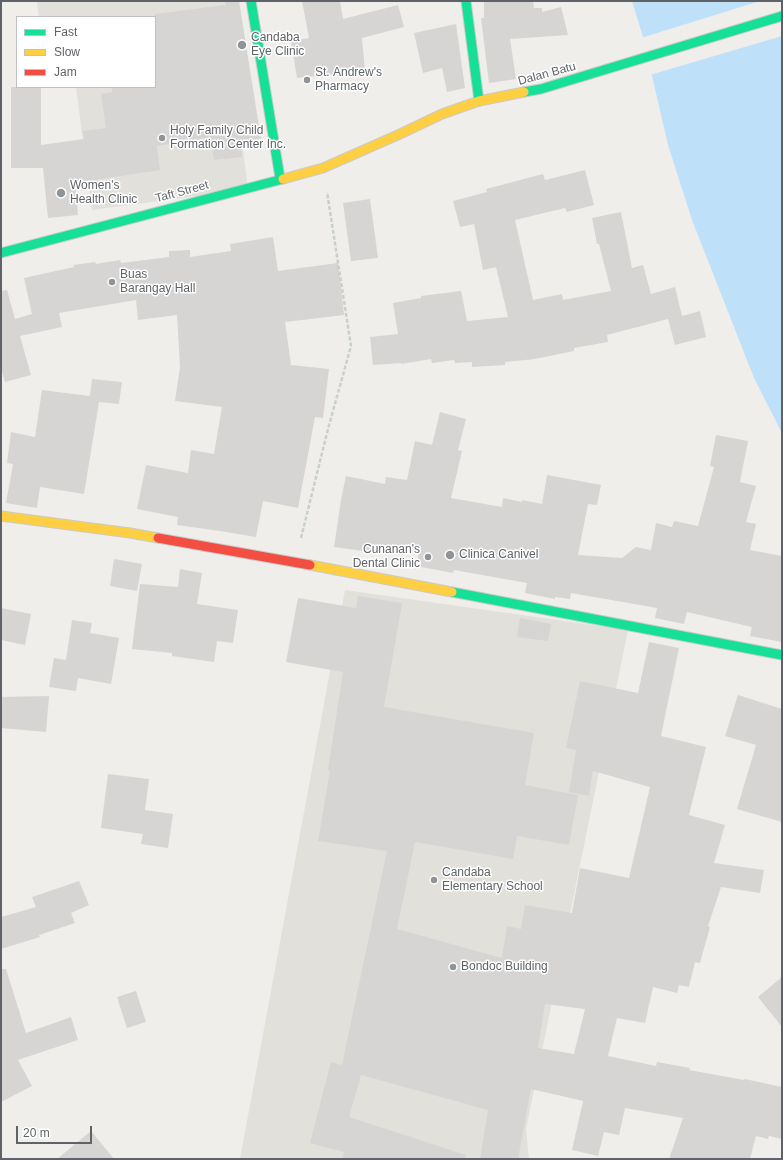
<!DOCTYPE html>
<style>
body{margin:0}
#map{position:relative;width:783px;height:1160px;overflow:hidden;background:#efeeea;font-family:Arial,sans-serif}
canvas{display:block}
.frame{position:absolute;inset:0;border:2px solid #5f6368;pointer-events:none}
.legend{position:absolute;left:16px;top:16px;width:140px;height:72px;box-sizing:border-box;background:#fff;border:1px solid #bfc1c3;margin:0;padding:5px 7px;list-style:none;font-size:12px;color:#5f6368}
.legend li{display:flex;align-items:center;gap:8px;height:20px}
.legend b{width:20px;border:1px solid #bfc1c3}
.scale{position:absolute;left:16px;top:1126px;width:76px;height:18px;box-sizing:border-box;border:2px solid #5f6368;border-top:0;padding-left:5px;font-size:12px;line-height:14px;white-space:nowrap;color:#5f6368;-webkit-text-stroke:3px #fff;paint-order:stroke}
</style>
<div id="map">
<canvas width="783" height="1160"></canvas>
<div class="frame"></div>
<ul class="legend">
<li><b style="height:5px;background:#16e098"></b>Fast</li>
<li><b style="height:5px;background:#ffcf43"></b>Slow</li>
<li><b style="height:5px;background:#f24e42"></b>Jam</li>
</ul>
<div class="scale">20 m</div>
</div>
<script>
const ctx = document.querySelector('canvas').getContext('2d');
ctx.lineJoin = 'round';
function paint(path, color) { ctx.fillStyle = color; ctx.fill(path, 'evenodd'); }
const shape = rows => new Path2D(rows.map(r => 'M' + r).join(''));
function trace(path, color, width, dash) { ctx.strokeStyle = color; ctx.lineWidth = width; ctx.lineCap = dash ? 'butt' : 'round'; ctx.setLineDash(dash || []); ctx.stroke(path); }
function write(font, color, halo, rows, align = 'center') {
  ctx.font = font + ' Arial,sans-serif'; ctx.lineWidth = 3; ctx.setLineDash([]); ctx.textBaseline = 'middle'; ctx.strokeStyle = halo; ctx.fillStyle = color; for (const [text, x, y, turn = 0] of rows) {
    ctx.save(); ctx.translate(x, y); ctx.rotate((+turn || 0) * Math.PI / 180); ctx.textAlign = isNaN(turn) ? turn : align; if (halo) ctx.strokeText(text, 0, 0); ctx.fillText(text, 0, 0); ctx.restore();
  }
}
paint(shape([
 [37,1,224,1,248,189,92,210,76,87,155,87,155,17,39,17],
 [345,590,628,630,526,1129,529,1159,240,1159]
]), '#e2e0da');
paint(shape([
 [632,1,782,1,782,433,754,378,692,220,668,145,643,37]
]), '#bfe0f9');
paint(shape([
 [760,1,782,1,782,36,650,75,641,38]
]), '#efeeea');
paint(shape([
 [224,1,239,1,261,139,240,142,242,157,214,160,211,137,157,146,160,170,75,183,78,215,48,218,43,168,11,168,11,87,41,87,41,145,84,139,82,131,106,128,101,94,112,92,112,87,155,87,155,14,225,5],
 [302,1,340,1,343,19,398,5,404,27,362,38,365,71,297,78,291,41,309,38],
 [484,1,533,1,534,8,542,8,542,12,561,7,568,35,510,39,516,79,489,83,481,18,484,18],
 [456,24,465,88,447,92,442,68,423,73,414,33],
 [585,170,594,205,567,212,565,208,515,220,533,300,562,294,563,300,611,291,599,244,597,244,592,218,621,212,632,268,643,265,651,294,675,287,682,316,700,311,706,337,675,345,668,319,607,335,608,342,574,348,574,351,535,359,505,362,505,365,472,367,472,362,455,363,454,360,432,363,431,359,401,364,401,363,373,365,370,337,398,334,393,303,421,298,421,296,461,291,467,321,508,317,496,267,483,270,474,224,460,227,453,201,487,192,486,189,543,174,545,180],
 [370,199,378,258,351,261,343,203],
 [273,237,278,271,338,263,344,315,285,322,291,365,329,369,323,418,315,417,298,508,263,501,256,537,220,531,177,525,178,517,137,509,146,465,188,473,191,450,214,454,222,407,175,401,180,367,177,315,138,320,136,300,59,313,62,327,20,336,31,375,5,382,1,368,1,291,7,290,15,319,32,314,24,278,74,267,73,265,95,262,96,264,120,260,121,263,169,257,169,251,190,250,190,257,231,251,230,244],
 [92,379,122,382,119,404,99,402,84,494,40,487,37,508,6,503,13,464,7,463,11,432,35,437,42,390,90,396],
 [440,412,466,419,458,450,462,451,451,498,502,507,503,498,522,502,522,500,542,504,547,475,601,485,597,505,588,504,578,555,622,558,636,547,651,550,656,523,672,527,674,521,698,526,714,467,710,466,716,435,748,441,740,482,756,486,746,522,756,524,750,550,782,556,782,642,750,636,752,627,687,612,684,624,655,618,657,608,571,593,570,599,555,597,555,599,525,593,527,583,454,570,453,573,416,566,419,553,371,544,370,552,334,547,341,500,346,476,385,484,386,477,407,480,415,441,432,445],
 [114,559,142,564,137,591,110,586],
 [180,569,202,573,197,604,238,610,233,643,217,641,214,662,172,656,172,653,132,649,140,584,178,587],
 [358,596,402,603,384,707,534,733,525,785,578,795,569,845,517,836,513,859,415,842,397,929,502,958,507,926,521,929,525,905,572,913,580,868,629,878,650,787,593,771,589,796,569,792,576,750,566,748,580,681,638,693,649,642,679,648,661,736,706,747,689,815,725,825,714,863,764,870,760,893,721,887,708,926,710,927,700,963,695,962,689,987,679,985,677,993,653,987,645,1023,617,1018,608,1056,656,1066,657,1062,690,1068,689,1070,744,1080,745,1079,782,1087,782,1139,769,1136,768,1139,756,1136,750,1159,669,1159,683,1118,625,1108,619,1135,604,1132,598,1156,572,1150,583,1101,531,1089,518,1159,480,1159,488,1110,361,1075,349,1117,466,1155,465,1159,342,1159,344,1152,310,1143,331,1062,342,1065,387,851,318,841,330,770,328,770,343,672,286,662,298,598,356,608],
 [545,1004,585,1009,574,1054,538,1048],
 [1,608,31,614,25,645,1,640],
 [520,618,551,624,548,641,517,637],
 [72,620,92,623,90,633,119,638,111,684,78,678,76,691,49,687,54,658,66,660],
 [738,695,782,709,782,822,737,809,756,745,725,736],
 [49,696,46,732,1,728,1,697],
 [108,774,149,779,145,810,173,814,168,848,141,844,143,834,101,828],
 [79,881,89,905,71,913,75,923,39,935,40,937,1,949,1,917,36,907,32,897],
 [1,969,6,969,26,1033,71,1017,78,1040,18,1060,32,1086,1,1102],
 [782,977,782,1027,758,997],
 [136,991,146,1022,127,1028,117,997],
 [91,1131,114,1159,57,1159]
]), '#d6d5d3');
const fast = shape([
 [251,1,280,178],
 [466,1,479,101],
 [524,92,541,89,782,16],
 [1,253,283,179],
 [452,592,782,655]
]);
const slow = shape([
 [283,179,323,168,400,134,442,114,479,101,524,92],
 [1,516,130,533,158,538],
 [310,565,452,592]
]);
const jam = shape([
 [158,538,310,565]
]);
trace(fast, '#cacacb', 11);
trace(slow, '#cacacb', 11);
trace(jam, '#cacacb', 11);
trace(shape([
 [301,538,328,429,351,346,327,192]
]), '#cacfcc', 2.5, [4, 2]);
trace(fast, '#16e098', 9);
trace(slow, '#ffcf43', 9);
trace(jam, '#f24e42', 9);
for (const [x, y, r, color] of [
 [242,45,5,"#919496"],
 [307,80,4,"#919496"],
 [162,138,4,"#919496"],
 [61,193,5,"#919496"],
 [112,282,4,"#919496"],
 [450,555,5,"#919496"],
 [428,557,4,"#919496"],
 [434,880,4,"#919496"],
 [453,967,4,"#919496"]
]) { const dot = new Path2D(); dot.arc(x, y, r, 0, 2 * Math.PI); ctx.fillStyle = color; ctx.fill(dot); trace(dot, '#fff', 1.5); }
write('12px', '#5f6368', '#fff', [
 ["Candaba",251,38],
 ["Eye Clinic",251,52],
 ["St. Andrew's",315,73],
 ["Pharmacy",315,87],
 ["Holy Family Child",170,131],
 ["Formation Center Inc.",170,145],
 ["Women's",70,186],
 ["Health Clinic",70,200],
 ["Buas",120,275],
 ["Barangay Hall",120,289],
 ["Cunanan's",420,550,"right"],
 ["Dental Clinic",420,564,"right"],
 ["Clinica Canivel",459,555],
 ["Candaba",442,873],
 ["Elementary School",442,887],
 ["Bondoc Building",461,967]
], 'left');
write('12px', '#5f6368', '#fff', [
 ["Dalan Batu",547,74,-15],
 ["Taft Street",182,192,-15]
]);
</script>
